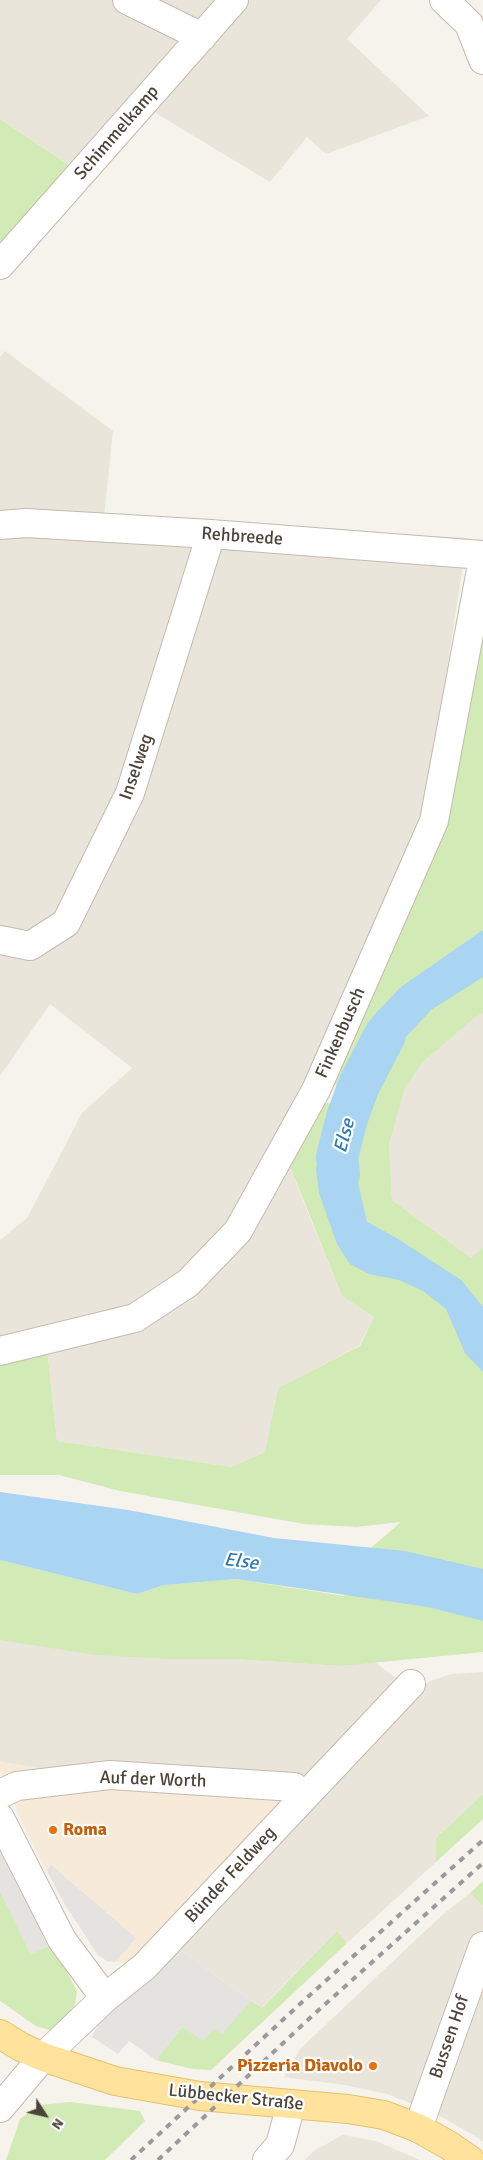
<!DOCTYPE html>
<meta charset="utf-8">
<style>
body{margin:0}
#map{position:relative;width:483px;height:2160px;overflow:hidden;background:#f6f3ec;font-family:Signika,sans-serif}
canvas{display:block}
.north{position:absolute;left:20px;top:2090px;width:50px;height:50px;-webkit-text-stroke:4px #fff;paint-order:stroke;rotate:125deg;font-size:14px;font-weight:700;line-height:20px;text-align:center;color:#4b4439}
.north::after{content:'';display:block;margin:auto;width:18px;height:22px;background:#4b4439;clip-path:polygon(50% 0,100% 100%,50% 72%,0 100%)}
</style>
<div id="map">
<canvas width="483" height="2160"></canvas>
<div class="north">N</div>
</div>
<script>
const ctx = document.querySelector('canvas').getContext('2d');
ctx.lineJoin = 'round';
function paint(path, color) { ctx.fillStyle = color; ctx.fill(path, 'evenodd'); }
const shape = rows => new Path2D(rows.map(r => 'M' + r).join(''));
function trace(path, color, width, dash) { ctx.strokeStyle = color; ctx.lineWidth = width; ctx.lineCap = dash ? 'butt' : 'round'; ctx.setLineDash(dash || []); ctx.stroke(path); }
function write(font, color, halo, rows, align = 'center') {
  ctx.font = font + ' Signika,sans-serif'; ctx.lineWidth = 4.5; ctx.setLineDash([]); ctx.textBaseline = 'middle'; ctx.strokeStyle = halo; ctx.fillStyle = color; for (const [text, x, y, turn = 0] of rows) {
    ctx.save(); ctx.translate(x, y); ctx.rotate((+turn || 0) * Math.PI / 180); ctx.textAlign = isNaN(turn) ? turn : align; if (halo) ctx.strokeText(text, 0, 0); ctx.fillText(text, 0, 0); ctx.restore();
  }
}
paint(shape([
 [0,0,221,0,72,167,0,119],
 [248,0,381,0,347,39,429,116,326,154,307,137,270,182,149,109],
 [5,351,113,431,104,518,467,538,424,820,279,1136,302,1198,342,1296,374,1317,359,1346,278,1388,265,1452,231,1467,57,1441,47,1349,0,1361,0,1240,27,1218,82,1113,132,1068,50,1004,0,1076,0,357],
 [483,1013,483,1247,471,1258,392,1200,389,1145,405,1086,423,1062,474,1017],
 [0,1640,168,1659,233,1659,341,1666,375,1662,415,1693,430,1681,451,1674,483,1672,483,1794,436,1838,436,1862,347,1943,337,1931,261,2008,174,1946,112,1779,0,1762],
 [470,1893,483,1906,483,2142,475,2136,433,2112,387,2094,345,2085,284,2077,300,2049,441,1916],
 [343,2135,376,2141,420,2160,305,2160,315,2150]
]), '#eae5da');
paint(shape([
 [0,1762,112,1779,293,1801,134,1964,115,1962,107,1961,98,1955,64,1903,28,1836,0,1770]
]), '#f7ead8');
paint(shape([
 [0,119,72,167,0,247],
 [483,599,483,1013,474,1018,423,1062,405,1087,389,1145,392,1200,471,1258,483,1247,483,1652,341,1666,233,1659,168,1659,96,1655,0,1640,0,1560,137,1594,164,1585,236,1579,344,1596,372,1547,401,1522,356,1527,304,1524,120,1491,59,1475,0,1475,0,1361,47,1349,57,1441,231,1467,265,1452,278,1388,360,1346,374,1317,342,1296,290,1166,321,1102,371,1112,374,1095,327,1083,440,827],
 [483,1794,483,1819,436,1862,436,1838],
 [483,1881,483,1906,470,1893],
 [0,1891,31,1954,48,1946,54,1947,77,1991,75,2005,65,2019,50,2030,36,2026,0,2001],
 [337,1931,347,1943,211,2070,192,2069,156,2060,182,2027,214,2029,251,2001,262,2008],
 [70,2102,140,2111,145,2121,105,2160,6,2160,20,2119,40,2105]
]), '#d2eab5');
paint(shape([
 [0,1848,48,1946,31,1955,0,1891],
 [51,1865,136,1938,115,1962,107,1961,98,1955,64,1903,47,1871],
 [174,1946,251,2001,222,2034,214,2029,203,2041,182,2027,156,2060,129,2041,118,2054,92,2037,100,2022,126,1989]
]), '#e5e3e0');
paint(shape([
 [483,930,483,977,431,1010,376,1069,367,1088,349,1083,373,1016,401,987],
 [341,1115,354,1119,358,1124,358,1142,354,1166,367,1222,395,1237,461,1280,483,1307,483,1372,465,1353,446,1309,423,1291,399,1280,369,1274,350,1264,337,1244,319,1193,316,1169,321,1148],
 [0,1492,128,1510,274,1538,405,1551,483,1569,483,1621,428,1607,236,1579,164,1585,137,1594,0,1560]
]), '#a9d4f2');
trace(shape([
 [339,1174,337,1157,347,1118,359,1085,385,1035]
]), '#a9d4f2', 42);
const minor = shape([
 [127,0,202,37],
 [444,0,469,24,483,60],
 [0,265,234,0],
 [0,525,26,523,211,534,483,555],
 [0,940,30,946,66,923,130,793,211,534],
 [0,1351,135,1318,188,1283,238,1231,316,1090,434,821,483,559],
 [0,1794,17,1786,110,1775,294,1787,304,1797],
 [0,1818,62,1940,105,1998],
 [0,2108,43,2057,105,1998,144,1967,411,1684],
 [418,2128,483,1946],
 [267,2160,280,2145,291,2105]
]);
const major = shape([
 [0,2034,21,2047,43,2057,115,2081,200,2096,348,2109,384,2115,418,2128,450,2146,470,2160]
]);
trace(minor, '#c2bbae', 30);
trace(major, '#e6c16a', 30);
trace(minor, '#fff', 28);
trace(major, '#ffe39c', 28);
trace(shape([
 [131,2160,300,2004,483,1840],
 [158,2160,311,2017,483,1863]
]), '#9a9a9a', 4, [6, 6]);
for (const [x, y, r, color] of [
 [53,1830,5,"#e8710a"],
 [373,2066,5,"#e8710a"]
]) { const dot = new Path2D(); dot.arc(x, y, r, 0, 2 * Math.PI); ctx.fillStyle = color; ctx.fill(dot); trace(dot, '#fff', 2); }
write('18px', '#4b4439', '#fff', [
 ["Schimmelkamp",117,133,-49],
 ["Rehbreede",242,537,4],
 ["Inselweg",137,767,-71],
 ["Finkenbusch",341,1033,-66],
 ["Auf der Worth",153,1780,2],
 ["Bünder Feldweg",231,1875,-47],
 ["Bussen Hof",450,2037,-71],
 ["Lübbecker Straße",236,2098,6]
]);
write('bold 18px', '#c56008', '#fff', [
 ["Roma",63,1830],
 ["Pizzeria Diavolo",363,2066,"right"]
], 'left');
write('italic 19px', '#2e7ab2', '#fff', [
 ["Else",345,1136,-75],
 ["Else",241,1562,7]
]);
</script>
